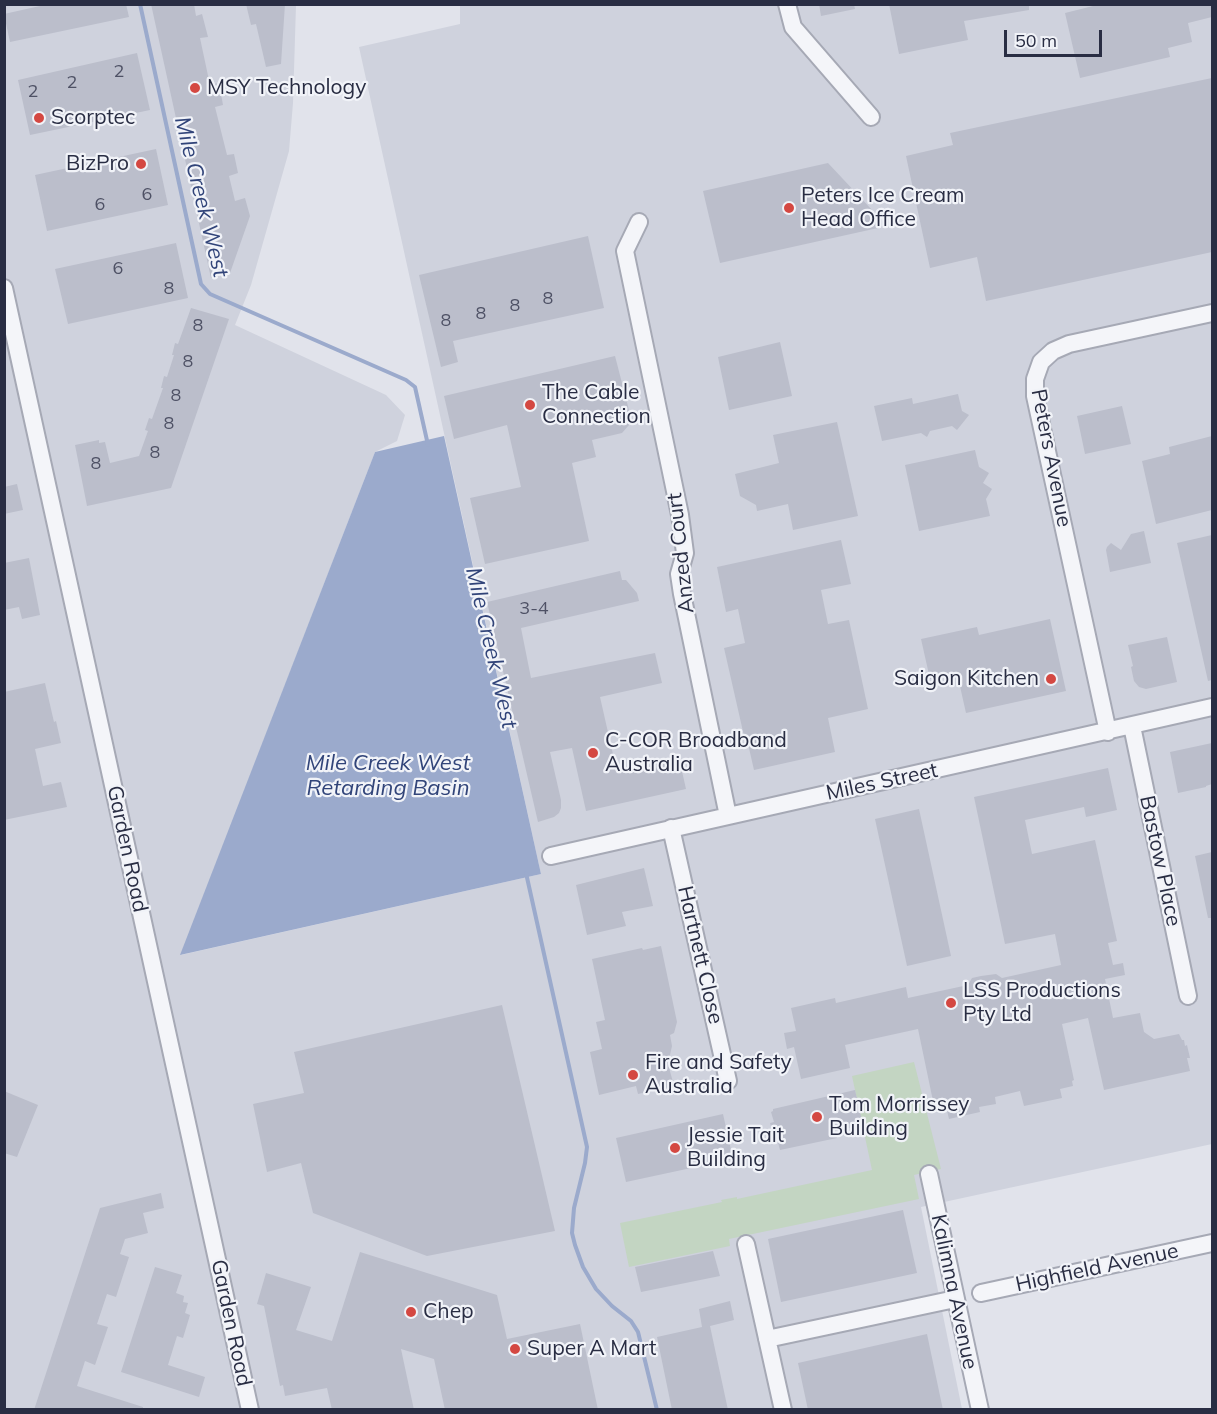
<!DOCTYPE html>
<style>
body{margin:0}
#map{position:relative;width:1217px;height:1414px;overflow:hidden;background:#e1e3eb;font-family:Mulish,sans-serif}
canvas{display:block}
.frame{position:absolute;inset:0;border:6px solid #292d43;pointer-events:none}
.scale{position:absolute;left:1004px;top:30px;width:98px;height:27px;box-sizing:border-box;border:3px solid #292d43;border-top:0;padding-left:8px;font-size:18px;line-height:21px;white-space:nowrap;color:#292d43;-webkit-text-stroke:4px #f1f3f8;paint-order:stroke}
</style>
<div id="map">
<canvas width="1217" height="1414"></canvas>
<div class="frame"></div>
<div class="scale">50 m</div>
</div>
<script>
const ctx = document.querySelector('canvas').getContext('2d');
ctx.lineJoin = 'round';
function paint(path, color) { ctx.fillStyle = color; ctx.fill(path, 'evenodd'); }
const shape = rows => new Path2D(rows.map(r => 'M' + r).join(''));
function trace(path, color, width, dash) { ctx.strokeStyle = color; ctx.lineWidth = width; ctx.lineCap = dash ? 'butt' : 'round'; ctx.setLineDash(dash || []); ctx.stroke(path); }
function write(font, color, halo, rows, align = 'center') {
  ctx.font = font + ' Mulish,sans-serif'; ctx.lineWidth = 4.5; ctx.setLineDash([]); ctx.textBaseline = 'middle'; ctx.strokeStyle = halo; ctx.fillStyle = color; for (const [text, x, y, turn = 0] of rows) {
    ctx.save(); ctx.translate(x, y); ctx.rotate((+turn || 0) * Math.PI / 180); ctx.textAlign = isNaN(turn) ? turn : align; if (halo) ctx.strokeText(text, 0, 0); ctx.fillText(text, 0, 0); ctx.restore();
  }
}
paint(shape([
 [5,5,296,5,293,103,289,151,251,285,235,325,386,395,405,415,397,441,375,452,181,955,541,874,359,47,460,24,460,5,1212,5,1212,1144,921,1207,962,1409,5,1410]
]), '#cfd2dd');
paint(shape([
 [914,1062,941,1169,914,1175,919,1199,729,1239,730,1246,629,1267,620,1223,722,1202,721,1200,737,1197,737,1199,872,1170,852,1076]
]), '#c3d5c2');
paint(shape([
 [444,436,541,874,180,955,375,452]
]), '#9baacc');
trace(shape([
 [140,4,201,284,210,294,406,380,415,387,428,445],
 [526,873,587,1147,585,1163,574,1208,572,1233,575,1245,583,1267,596,1289,612,1306,631,1321,638,1332,657,1410]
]), '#9baacc', 4);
paint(shape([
 [49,4,126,4,129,17,10,42,4,14],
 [151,4,194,4,196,16,202,14,208,37,200,38,210,85,219,83,223,105,215,107,227,155,234,154,238,173,229,176,235,201,245,198,250,216,230,273,211,278],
 [246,4,285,4,281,64,266,67,256,24,251,25],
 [819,4,854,4,855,9,821,16],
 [889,4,1029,4,1029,10,964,21,968,40,899,54],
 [1101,4,1212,4,1212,17,1188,23,1192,42,1168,48,1170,57,1080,78,1065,13],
 [137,53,150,110,30,135,18,80],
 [1212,78,1212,252,986,301,977,257,930,268,906,156,953,145,950,133],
 [156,149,168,205,47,231,35,175],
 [828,163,887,226,720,263,703,191],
 [588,236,604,308,453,341,458,362,441,367,419,275],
 [176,243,188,298,68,324,55,269],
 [191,308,229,319,171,488,87,506,75,445,99,440,99,443,105,442,110,463,139,456,148,431,145,430,149,418,152,419,163,388,161,388,164,376,167,377,174,355,172,355,175,343,178,344],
 [780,342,792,396,729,410,718,357],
 [615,356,630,414,629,425,622,433,592,440,596,457,572,463,589,541,485,564,470,498,521,487,507,425,454,439,444,396],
 [958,394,962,411,969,415,957,430,952,426,930,431,927,437,921,433,882,441,874,406,912,398,913,404],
 [1122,406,1131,444,1085,454,1077,416],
 [837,422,858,516,793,530,788,504,757,511,756,505,740,496,735,474,779,463,773,435],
 [1212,436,1212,510,1156,524,1142,461,1170,454,1169,447],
 [975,450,979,467,989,473,983,483,992,489,986,499,990,516,919,531,905,465],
 [17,484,23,510,4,514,4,487],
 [1144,531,1151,563,1110,572,1106,550,1107,547,1111,543,1121,550,1131,534],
 [1212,535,1212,680,1208,681,1177,543],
 [841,540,851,584,821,590,828,624,849,620,868,709,828,718,835,752,754,770,746,735,744,736,724,648,745,643,738,609,726,612,717,567],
 [29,558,40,615,22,619,19,607,4,610,4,563],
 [620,571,622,580,626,580,637,593,639,601,521,628,531,678,655,653,662,683,600,697,617,772,679,758,686,789,586,811,572,748,550,752,561,800,561,808,559,813,554,817,538,822,487,602],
 [1050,619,1066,691,966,713,957,673,930,679,921,639,977,627,979,635],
 [1167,637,1177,682,1146,689,1139,687,1134,681,1131,667,1133,666,1128,645],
 [45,683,54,722,56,721,61,743,35,749,43,786,61,782,67,807,4,820,4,692],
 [1212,743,1212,784,1206,786,1206,787,1178,793,1170,752],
 [1108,768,1117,810,1086,817,1084,807,1025,820,1032,854,1095,840,1117,941,1108,943,1113,965,1123,963,1125,975,1105,979,1113,1018,1140,1013,1144,1032,1154,1039,1179,1034,1182,1040,1184,1040,1185,1046,1187,1045,1190,1058,1187,1058,1190,1071,1104,1090,1088,1018,1062,1024,1074,1080,1072,1081,1073,1086,1060,1089,1062,1098,1024,1106,1020,1091,995,1097,996,1104,979,1107,980,1112,949,1119,944,1098,933,1101,918,1029,845,1045,850,1068,801,1079,794,1047,787,1049,784,1033,796,1031,791,1008,835,998,836,1003,906,987,908,998,968,985,972,978,981,976,996,974,1002,978,1061,965,1055,934,1005,944,974,797],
 [919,809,951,956,907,966,875,819],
 [1212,852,1212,918,1208,918,1195,856],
 [644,868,653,906,622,912,626,926,587,935,576,885],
 [661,946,677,1022,674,1033,670,1035,672,1046,668,1064,674,1086,638,1094,636,1086,599,1095,590,1052,602,1049,596,1022,605,1020,592,959,642,948,643,950],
 [502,1005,555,1231,427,1256,313,1213,301,1163,267,1172,253,1104,304,1093,294,1052],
 [855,1090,863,1125,836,1131,837,1138,780,1150,776,1135,774,1136,770,1123,774,1122,771,1112,773,1111,773,1109],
 [4,1091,38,1105,17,1157,4,1153],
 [723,1114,733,1159,626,1182,616,1138],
 [161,1193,164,1208,143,1213,148,1233,125,1239,120,1254,129,1257,116,1297,107,1294,97,1324,108,1327,95,1365,85,1361,77,1386,143,1407,143,1410,34,1410,100,1208],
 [903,1210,917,1273,781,1302,768,1239],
 [713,1251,720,1276,641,1292,635,1267],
 [360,1252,497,1295,507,1339,580,1324,598,1410,445,1410,434,1359,401,1349,414,1410,332,1410,327,1388,285,1396,283,1385,280,1386,264,1306,257,1304,266,1273,311,1287,296,1330,332,1341],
 [155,1267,182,1275,176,1293,184,1296,183,1302,188,1303,185,1313,190,1315,183,1338,177,1336,168,1365,205,1377,199,1397,121,1372],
 [730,1301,734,1320,710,1326,728,1410,672,1410,657,1337,702,1327,699,1309],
 [927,1334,943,1410,808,1410,798,1363]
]), '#bbbecb');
const minor = shape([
 [787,4,793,27,871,117],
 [639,222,625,251,680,515,685,553,679,574,682,594,728,816],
 [4,288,250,1410],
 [1132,726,1188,996],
 [1108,732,1035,396,1035,379,1041,362,1053,351,1069,344,1212,313],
 [671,828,728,1081],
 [551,856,1212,707],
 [929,1174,980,1410],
 [746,1244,783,1410],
 [981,1293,1212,1243],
 [767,1339,955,1299]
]);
trace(minor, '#a6a9b5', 20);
trace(minor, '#f4f5f9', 16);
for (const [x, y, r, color] of [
 [195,88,6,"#d44842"],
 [39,118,6,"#d44842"],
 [141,164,6,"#d44842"],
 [789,208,6,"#d44842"],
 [530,405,6,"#d44842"],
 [1051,679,6,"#d44842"],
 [593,753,6,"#d44842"],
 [951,1003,6,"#d44842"],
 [633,1075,6,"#d44842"],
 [817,1117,6,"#d44842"],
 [675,1148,6,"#d44842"],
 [411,1312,6,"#d44842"],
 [515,1349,6,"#d44842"]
]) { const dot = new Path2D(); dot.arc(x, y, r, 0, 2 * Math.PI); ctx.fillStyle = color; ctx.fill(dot); trace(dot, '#f1f3f8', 2); }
write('18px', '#4e5165', null, [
 ["2",119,72],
 ["2",72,83],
 ["2",33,92],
 ["6",147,195],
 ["6",100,205],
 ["6",118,269],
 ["8",169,289],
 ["8",548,299],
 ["8",515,306],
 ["8",481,314],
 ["8",446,321],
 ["8",198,326],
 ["8",188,362],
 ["8",176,396],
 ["8",169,424],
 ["8",155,453],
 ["8",96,464],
 ["3-4",534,609]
]);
write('21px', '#292d43', '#f1f3f8', [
 ["MSY Technology",207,88],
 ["Scorptec",51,118],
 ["BizPro",129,164,"right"],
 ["Peters Ice Cream",801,196],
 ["Head Office",801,220],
 ["The Cable",542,393],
 ["Connection",542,417],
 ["Saigon Kitchen",1039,679,"right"],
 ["C-COR Broadband",605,741],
 ["Australia",605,765],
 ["LSS Productions",963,991],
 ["Pty Ltd",963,1015],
 ["Fire and Safety",645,1063],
 ["Australia",645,1087],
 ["Tom Morrissey",829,1105],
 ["Building",829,1129],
 ["Jessie Tait",687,1136],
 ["Building",687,1160],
 ["Chep",423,1312],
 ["Super A Mart",527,1349]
], 'left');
write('21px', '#292d43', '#f1f3f8', [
 ["Peters Avenue",1051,458,79],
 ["Anzed Court",681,553,-96],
 ["Miles Street",882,782,-12],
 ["Garden Road",127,849,78],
 ["Bastow Place",1160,861,78],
 ["Hartnett Close",700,955,77],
 ["Highfield Avenue",1097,1268,-12],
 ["Kalimna Avenue",954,1292,78],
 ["Garden Road",231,1323,78]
]);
write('italic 22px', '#314479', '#f1f3f8', [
 ["Mile Creek West",201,197,76],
 ["Mile Creek West",491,648,77],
 ["Mile Creek West",388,763],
 ["Retarding Basin",388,788]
]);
</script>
